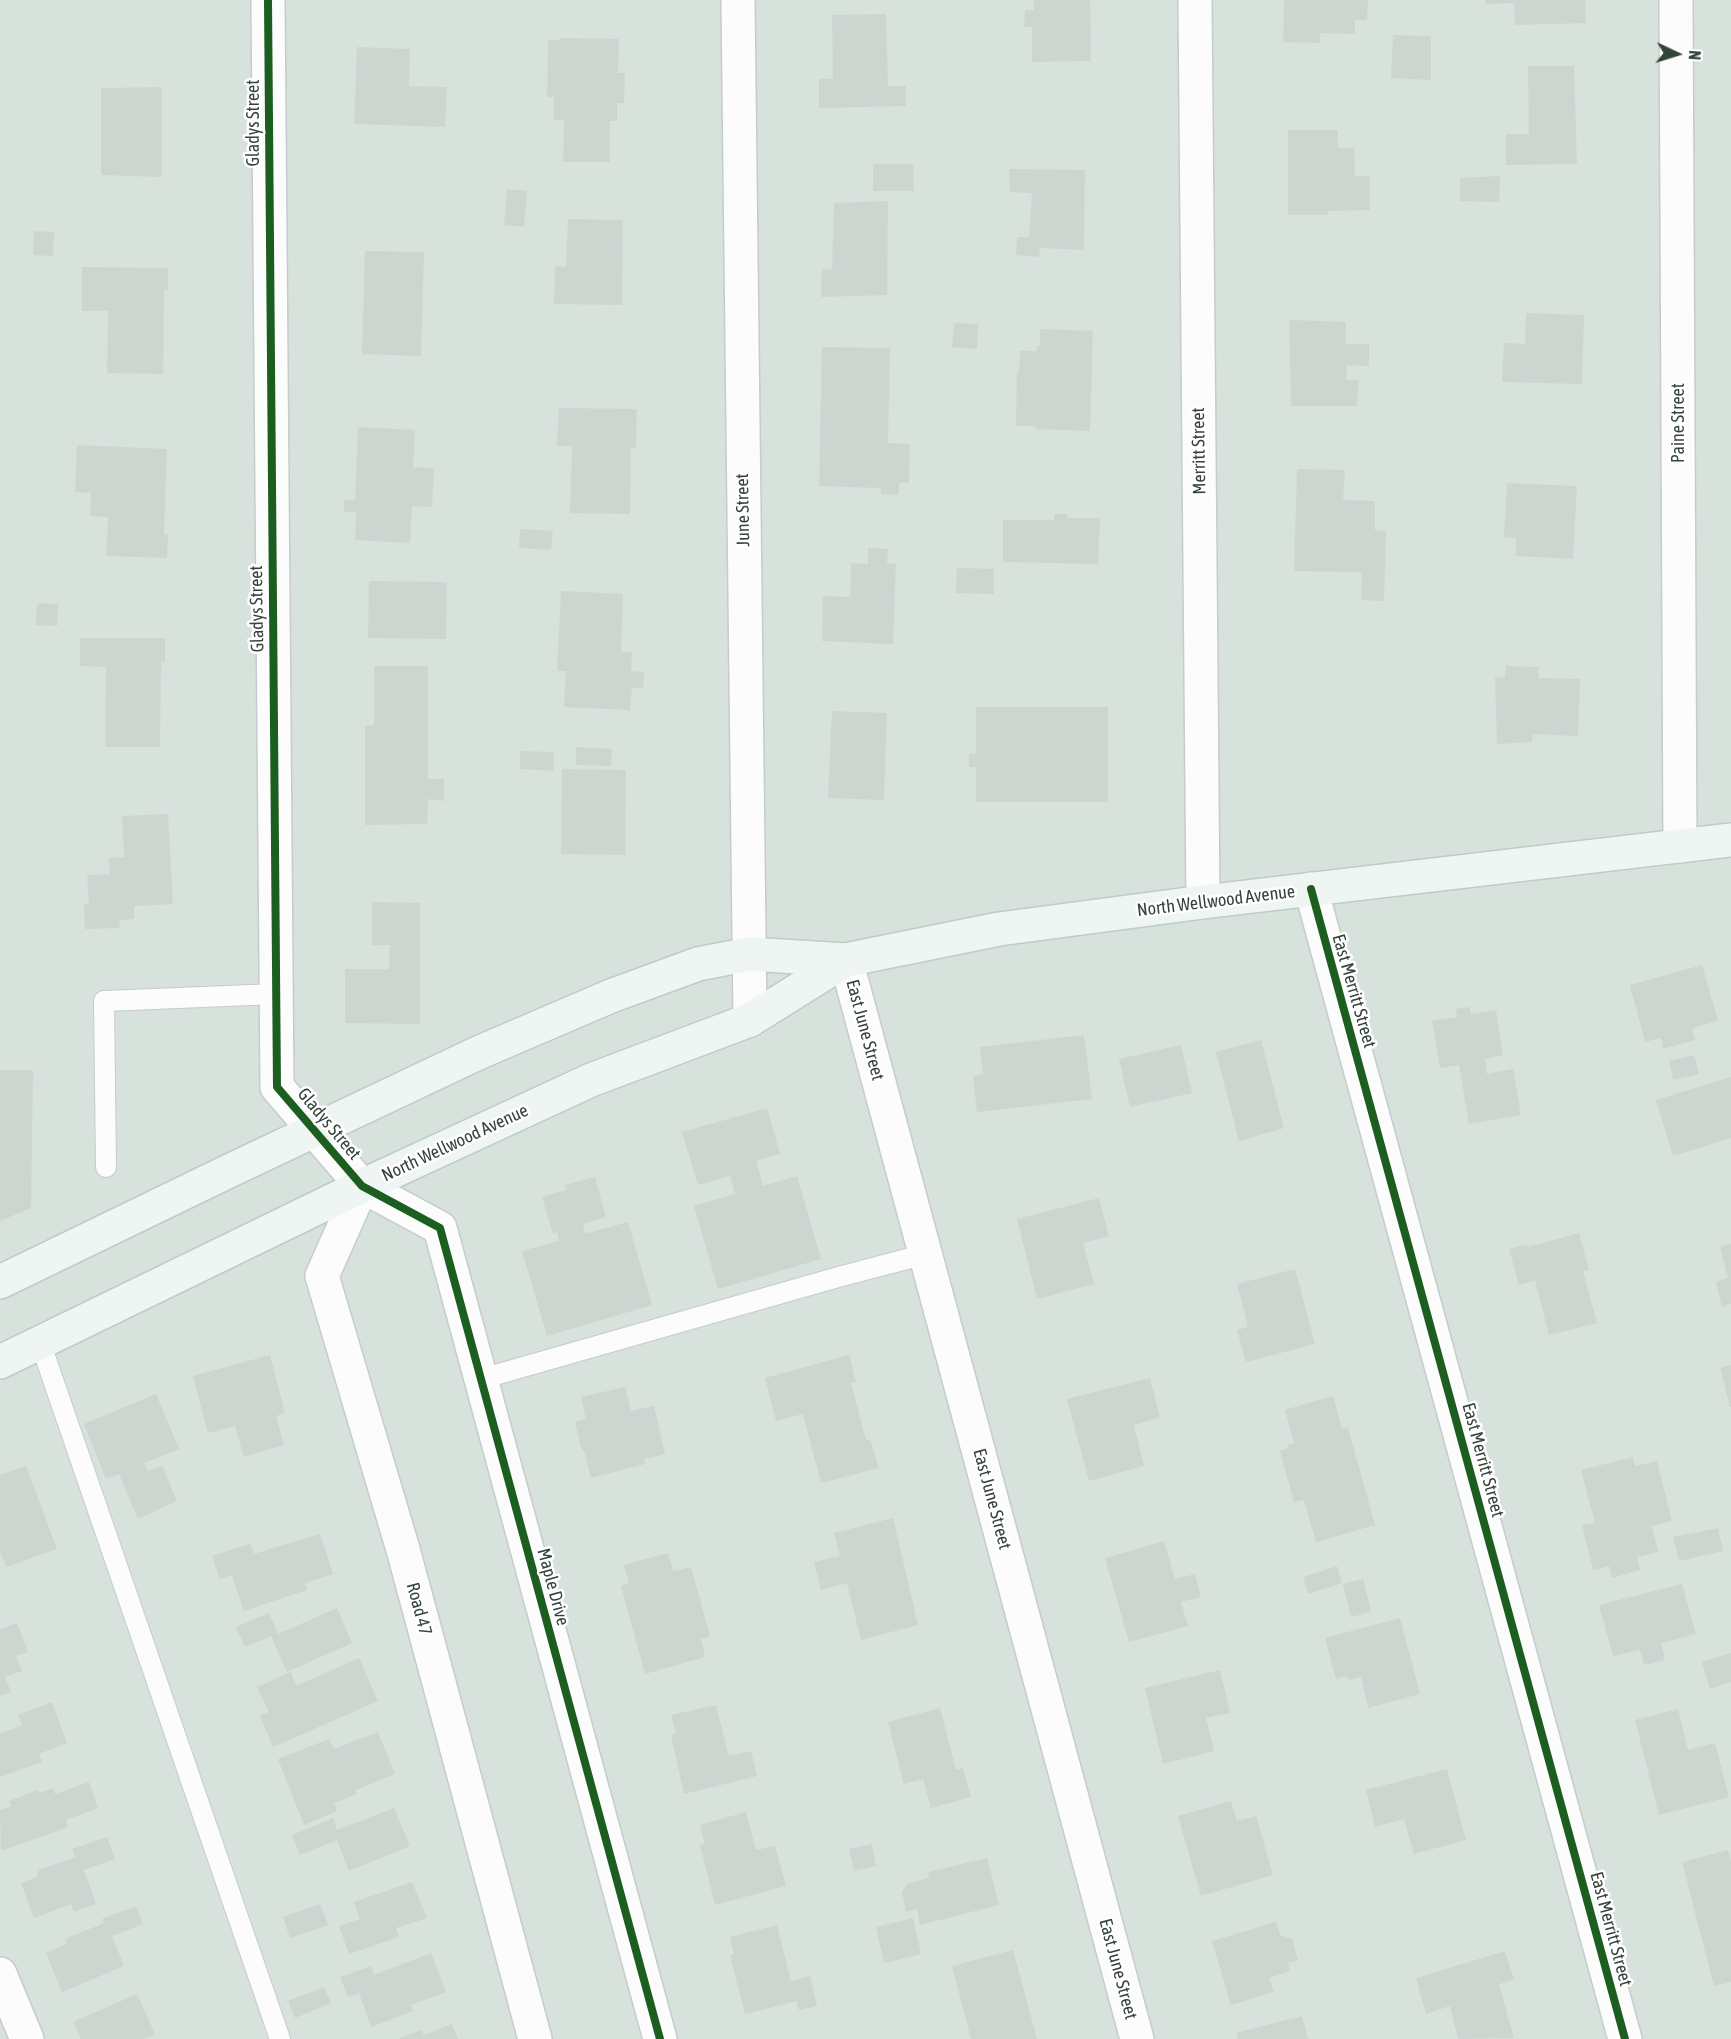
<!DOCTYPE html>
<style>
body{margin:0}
#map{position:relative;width:1731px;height:2039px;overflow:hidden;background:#e8eeeb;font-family:"Asap Condensed",sans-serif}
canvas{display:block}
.north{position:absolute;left:1647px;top:24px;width:60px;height:60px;-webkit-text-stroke:4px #fff;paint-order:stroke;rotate:94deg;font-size:16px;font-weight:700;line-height:24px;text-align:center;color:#35433a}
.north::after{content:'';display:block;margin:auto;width:21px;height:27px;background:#35433a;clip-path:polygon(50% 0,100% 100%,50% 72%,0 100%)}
</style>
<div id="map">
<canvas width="1731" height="2039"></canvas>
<div class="north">N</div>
</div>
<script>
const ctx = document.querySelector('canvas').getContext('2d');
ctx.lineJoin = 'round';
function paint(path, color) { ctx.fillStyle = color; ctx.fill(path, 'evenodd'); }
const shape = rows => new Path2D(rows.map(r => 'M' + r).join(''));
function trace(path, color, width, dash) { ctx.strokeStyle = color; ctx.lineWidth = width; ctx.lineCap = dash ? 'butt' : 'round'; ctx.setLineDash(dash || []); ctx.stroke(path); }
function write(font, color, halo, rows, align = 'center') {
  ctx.font = font + ' "Asap Condensed",sans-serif'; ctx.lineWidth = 5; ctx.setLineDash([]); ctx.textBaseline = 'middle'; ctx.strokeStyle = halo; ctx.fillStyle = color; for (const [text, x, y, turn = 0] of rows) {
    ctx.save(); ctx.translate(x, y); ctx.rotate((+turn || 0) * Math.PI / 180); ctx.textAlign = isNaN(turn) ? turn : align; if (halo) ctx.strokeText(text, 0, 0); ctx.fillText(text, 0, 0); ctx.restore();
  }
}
paint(shape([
 [0,0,1731,0,1731,2039,0,2039]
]), '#d6e2db');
paint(shape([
 [1034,0,1090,0,1091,61,1032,62,1032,27,1024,27,1025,10,1034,10],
 [1284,0,1368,0,1367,20,1355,20,1355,34,1320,33,1320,43,1283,42],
 [1485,0,1585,0,1586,23,1515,25,1514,3,1485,4],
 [886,14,888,86,906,86,906,106,819,108,819,79,833,79,832,15],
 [1393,35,1431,36,1431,80,1391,78],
 [561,38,619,39,618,73,625,73,624,103,617,103,617,121,610,121,610,162,563,162,564,120,554,120,554,97,547,97,548,40,560,40],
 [357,47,410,49,409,86,447,87,445,127,354,124],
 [1528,66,1574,66,1577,164,1506,165,1506,134,1529,134],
 [162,87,162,177,101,175,101,88],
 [1288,130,1338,130,1338,148,1354,148,1355,176,1370,176,1370,210,1328,211,1327,215,1288,215],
 [873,164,913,164,914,191,873,191],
 [1009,169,1085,170,1084,250,1040,248,1039,257,1016,255,1017,237,1029,237,1032,193,1010,192],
 [1500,176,1499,202,1460,201,1460,178],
 [507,189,527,191,524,227,504,225],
 [888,201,887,295,821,297,822,269,832,270,834,203],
 [568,219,623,220,622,305,554,304,555,266,566,267],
 [34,231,54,232,53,256,33,255],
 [365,251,424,252,421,356,362,354],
 [82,267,168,268,168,290,164,290,163,374,107,373,108,311,82,311],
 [1526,313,1584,315,1582,384,1502,382,1504,343,1525,344],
 [1289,320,1346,322,1346,344,1369,344,1369,366,1347,365,1346,380,1359,380,1357,406,1291,406],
 [954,323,978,324,977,349,952,347],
 [1040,329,1093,331,1090,431,1036,429,1036,426,1016,426,1017,371,1019,371,1020,351,1036,351,1037,346,1040,346],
 [822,347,890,348,888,443,910,444,909,483,899,483,899,495,881,494,881,488,819,486],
 [559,408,637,409,636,448,631,447,630,514,570,513,572,446,557,446],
 [358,427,415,430,413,467,434,468,432,507,412,506,410,543,355,540,356,512,344,512,344,500,355,500],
 [77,445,167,449,164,534,168,535,167,558,106,556,108,517,90,516,91,493,75,492],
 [1297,469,1345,470,1343,500,1375,501,1375,530,1386,531,1384,601,1361,600,1362,572,1294,571],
 [1507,483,1577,486,1573,559,1516,556,1516,538,1504,537],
 [1054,514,1067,514,1067,518,1100,518,1098,564,1003,562,1003,520,1054,520],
 [520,529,553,531,551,550,519,548],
 [868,548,888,549,887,564,896,563,893,644,822,641,823,596,850,597,851,563,868,564],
 [957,568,994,569,994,594,956,593],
 [369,581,447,582,446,639,368,638],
 [561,591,623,594,621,652,632,652,631,671,644,672,643,688,632,688,630,710,564,707,566,671,557,671],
 [37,603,58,604,57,626,36,625],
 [80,638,165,638,165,662,161,662,160,747,105,747,106,667,80,666],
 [374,666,428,666,428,779,444,779,444,801,428,799,427,824,365,825,365,726,374,725],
 [1506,666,1539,667,1538,678,1580,679,1578,736,1533,734,1532,742,1497,744,1495,677,1505,678],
 [976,707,1108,707,1108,802,976,802,976,767,969,767,969,754,976,754],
 [832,711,887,713,884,800,828,798],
 [576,747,612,749,611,766,576,765],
 [520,751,554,752,554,771,520,769],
 [562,769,626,770,625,855,561,854],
 [168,814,173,904,134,906,134,919,119,920,120,928,85,929,84,904,89,904,87,875,110,874,109,858,124,857,122,816],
 [372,902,420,903,420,1024,345,1023,345,969,389,969,390,945,372,945],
 [1702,965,1718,1021,1692,1028,1695,1040,1663,1049,1661,1038,1645,1042,1630,985],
 [1470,1007,1471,1014,1496,1010,1503,1055,1485,1059,1487,1074,1513,1069,1521,1115,1469,1124,1459,1065,1440,1068,1432,1021,1457,1017,1456,1009],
 [1084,1035,1092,1099,977,1112,973,1076,983,1074,980,1047],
 [1261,1040,1284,1128,1239,1141,1216,1052],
 [1181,1045,1192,1093,1130,1107,1119,1059],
 [1694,1055,1699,1074,1673,1080,1669,1061],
 [0,1070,33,1070,31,1208,0,1221],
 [1731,1077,1731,1138,1673,1156,1656,1100],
 [767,1108,780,1154,756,1161,763,1186,797,1176,821,1259,718,1289,694,1206,735,1194,730,1176,698,1185,682,1132],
 [595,1177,606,1217,583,1224,585,1234,628,1222,652,1305,547,1336,522,1251,559,1241,557,1232,553,1234,542,1197,566,1190,565,1185],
 [1099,1198,1109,1236,1083,1243,1094,1284,1037,1299,1017,1219],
 [1579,1233,1589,1270,1583,1271,1597,1323,1549,1335,1535,1280,1519,1285,1509,1249,1527,1244,1528,1247],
 [1731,1244,1731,1304,1722,1307,1716,1282,1728,1278,1720,1247],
 [1295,1269,1315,1344,1246,1362,1237,1330,1248,1327,1237,1284],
 [270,1355,285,1413,276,1416,284,1445,244,1457,235,1426,208,1433,193,1376],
 [849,1355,856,1382,851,1383,866,1440,870,1440,879,1468,821,1483,803,1414,776,1421,765,1378],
 [1731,1365,1731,1407,1730,1407,1720,1368],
 [1150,1378,1160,1417,1134,1425,1144,1466,1089,1481,1067,1399],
 [625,1387,631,1411,654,1406,665,1454,644,1459,645,1464,591,1478,584,1450,582,1451,575,1422,586,1419,581,1397],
 [156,1394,179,1449,144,1463,148,1471,162,1465,177,1501,138,1519,119,1474,106,1479,84,1424],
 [1333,1396,1342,1429,1348,1428,1375,1525,1316,1542,1304,1500,1294,1502,1280,1451,1288,1448,1287,1445,1294,1443,1285,1410],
 [1633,1457,1635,1466,1657,1461,1672,1521,1652,1526,1658,1552,1637,1557,1640,1570,1612,1578,1609,1566,1593,1570,1582,1525,1595,1523,1581,1470],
 [26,1466,57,1549,6,1567,0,1552,0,1475],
 [893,1518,918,1625,861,1640,847,1583,821,1590,814,1562,840,1556,834,1533],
 [1718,1528,1723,1551,1679,1561,1673,1537],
 [320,1534,333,1574,305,1583,307,1590,244,1611,232,1575,220,1579,212,1556,250,1544,254,1554],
 [1164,1541,1175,1579,1195,1574,1201,1597,1181,1602,1188,1626,1129,1642,1105,1558],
 [668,1553,673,1571,691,1567,710,1636,701,1639,705,1657,645,1674,621,1586,629,1583,624,1565],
 [1337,1566,1342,1583,1308,1594,1303,1577],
 [1363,1579,1371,1612,1351,1617,1343,1584],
 [1682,1584,1696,1634,1661,1643,1665,1660,1644,1665,1640,1650,1613,1656,1599,1605],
 [337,1608,352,1643,287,1672,271,1636,245,1647,236,1627,269,1613,278,1634],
 [1400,1618,1420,1694,1368,1708,1361,1677,1348,1680,1347,1676,1336,1679,1325,1638],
 [17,1623,28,1652,16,1656,22,1671,5,1677,11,1692,0,1696,0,1629],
 [1731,1653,1731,1682,1710,1689,1702,1662],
 [359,1658,378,1701,273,1747,260,1716,269,1712,257,1687,291,1672,296,1686],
 [1220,1670,1230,1713,1206,1718,1214,1751,1163,1764,1145,1688],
 [52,1702,67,1743,39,1754,42,1762,0,1777,0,1734,22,1725,18,1715],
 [716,1705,729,1756,751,1751,757,1776,684,1794,671,1735,676,1734,671,1715],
 [940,1708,956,1770,963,1768,971,1797,931,1808,923,1779,904,1784,888,1722],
 [1678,1709,1688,1750,1715,1743,1729,1797,1659,1815,1635,1720],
 [378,1732,395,1774,356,1790,357,1794,334,1803,337,1811,304,1825,278,1759,329,1739,334,1749],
 [1447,1769,1466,1840,1414,1854,1404,1819,1375,1827,1366,1790],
 [89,1782,98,1808,66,1820,68,1827,1,1851,0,1810,11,1806,9,1801,38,1790,40,1793,53,1788,55,1794],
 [1231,1801,1237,1821,1256,1816,1273,1875,1201,1896,1178,1816],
 [394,1808,410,1846,349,1871,337,1840,300,1855,292,1835,333,1818,337,1830],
 [746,1812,756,1850,775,1846,786,1886,715,1905,700,1845,705,1844,700,1825],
 [107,1837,115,1859,84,1870,96,1904,74,1912,71,1904,34,1918,21,1883,37,1877,39,1870,75,1857,72,1849],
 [872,1844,876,1866,854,1871,849,1849],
 [1728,1850,1731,1862,1731,1982,1714,1986,1682,1862],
 [987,1858,999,1905,920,1925,917,1909,906,1912,902,1892,908,1883,929,1878,928,1872],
 [412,1882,427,1918,396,1928,399,1937,349,1954,339,1926,360,1919,354,1902],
 [320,1904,328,1925,290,1938,283,1917],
 [136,1906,143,1924,112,1936,124,1966,62,1992,46,1953,67,1944,65,1939,104,1923,102,1919],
 [913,1918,921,1954,884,1963,876,1927],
 [1276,1922,1280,1935,1292,1939,1298,1960,1288,1963,1290,1971,1269,1978,1274,1992,1231,2005,1212,1941],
 [777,1925,791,1981,810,1976,817,2006,799,2010,796,2001,745,2014,730,1955,734,1955,730,1937],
 [1013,1950,1037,2039,971,2039,952,1966],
 [1505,1951,1514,1980,1499,1984,1514,2038,1458,2039,1450,2006,1426,2014,1416,1978],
 [431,1953,446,1992,411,2005,413,2011,371,2027,359,1993,348,1997,340,1977,371,1966,374,1975],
 [324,1987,331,2003,295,2018,288,2001],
 [137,1994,155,2034,144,2039,81,2039,73,2022],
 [1302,2016,1308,2039,1238,2039,1236,2033],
 [452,2024,458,2039,398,2039,421,2030,424,2035]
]), '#ced5d1');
const lane = shape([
 [106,1167,104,1001,276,994],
 [40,1342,280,2039],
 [481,1379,842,1276,926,1254]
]);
const street = shape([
 [268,0,277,1087,362,1186,440,1228,660,2039],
 [738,0,750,1020],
 [1195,0,1203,902],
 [1676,0,1680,846],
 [1311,889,1625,2039],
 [846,960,1137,2039],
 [362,1186,322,1276,404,1553,535,2039],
 [0,1974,27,2039]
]);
const secondary = shape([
 [0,1282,229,1171,478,1053,611,996,698,964,749,954,846,960,999,929,1203,902,1731,840],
 [0,1362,362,1186,591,1080,750,1020,846,960]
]);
trace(lane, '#c6ccc9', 22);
trace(street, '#c6ccc9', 36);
trace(secondary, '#bfccc6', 36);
trace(lane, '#fcfcfc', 20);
trace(street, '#fcfcfc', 33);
trace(secondary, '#eff5f2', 33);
trace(shape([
 [268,0,277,1087,362,1186,440,1228,660,2039],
 [1311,889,1625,2039]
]), '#1b5e20', 8);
write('18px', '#35433a', '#fff', [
 ["Gladys Street",253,123,-90],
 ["Paine Street",1678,423,-90],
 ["Merritt Street",1199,451,-91],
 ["June Street",743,510,-91],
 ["Gladys Street",257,609,-91],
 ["North Wellwood Avenue",1216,901,-7],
 ["East Merritt Street",1354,991,74],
 ["East June Street",865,1030,75],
 ["Gladys Street",329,1124,50],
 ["North Wellwood Avenue",455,1143,-25],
 ["East Merritt Street",1483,1460,75],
 ["East June Street",992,1499,75],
 ["Maple Drive",553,1587,75],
 ["Road 47",419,1609,75],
 ["East Merritt Street",1611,1929,75],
 ["East June Street",1118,1969,75]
]);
</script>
